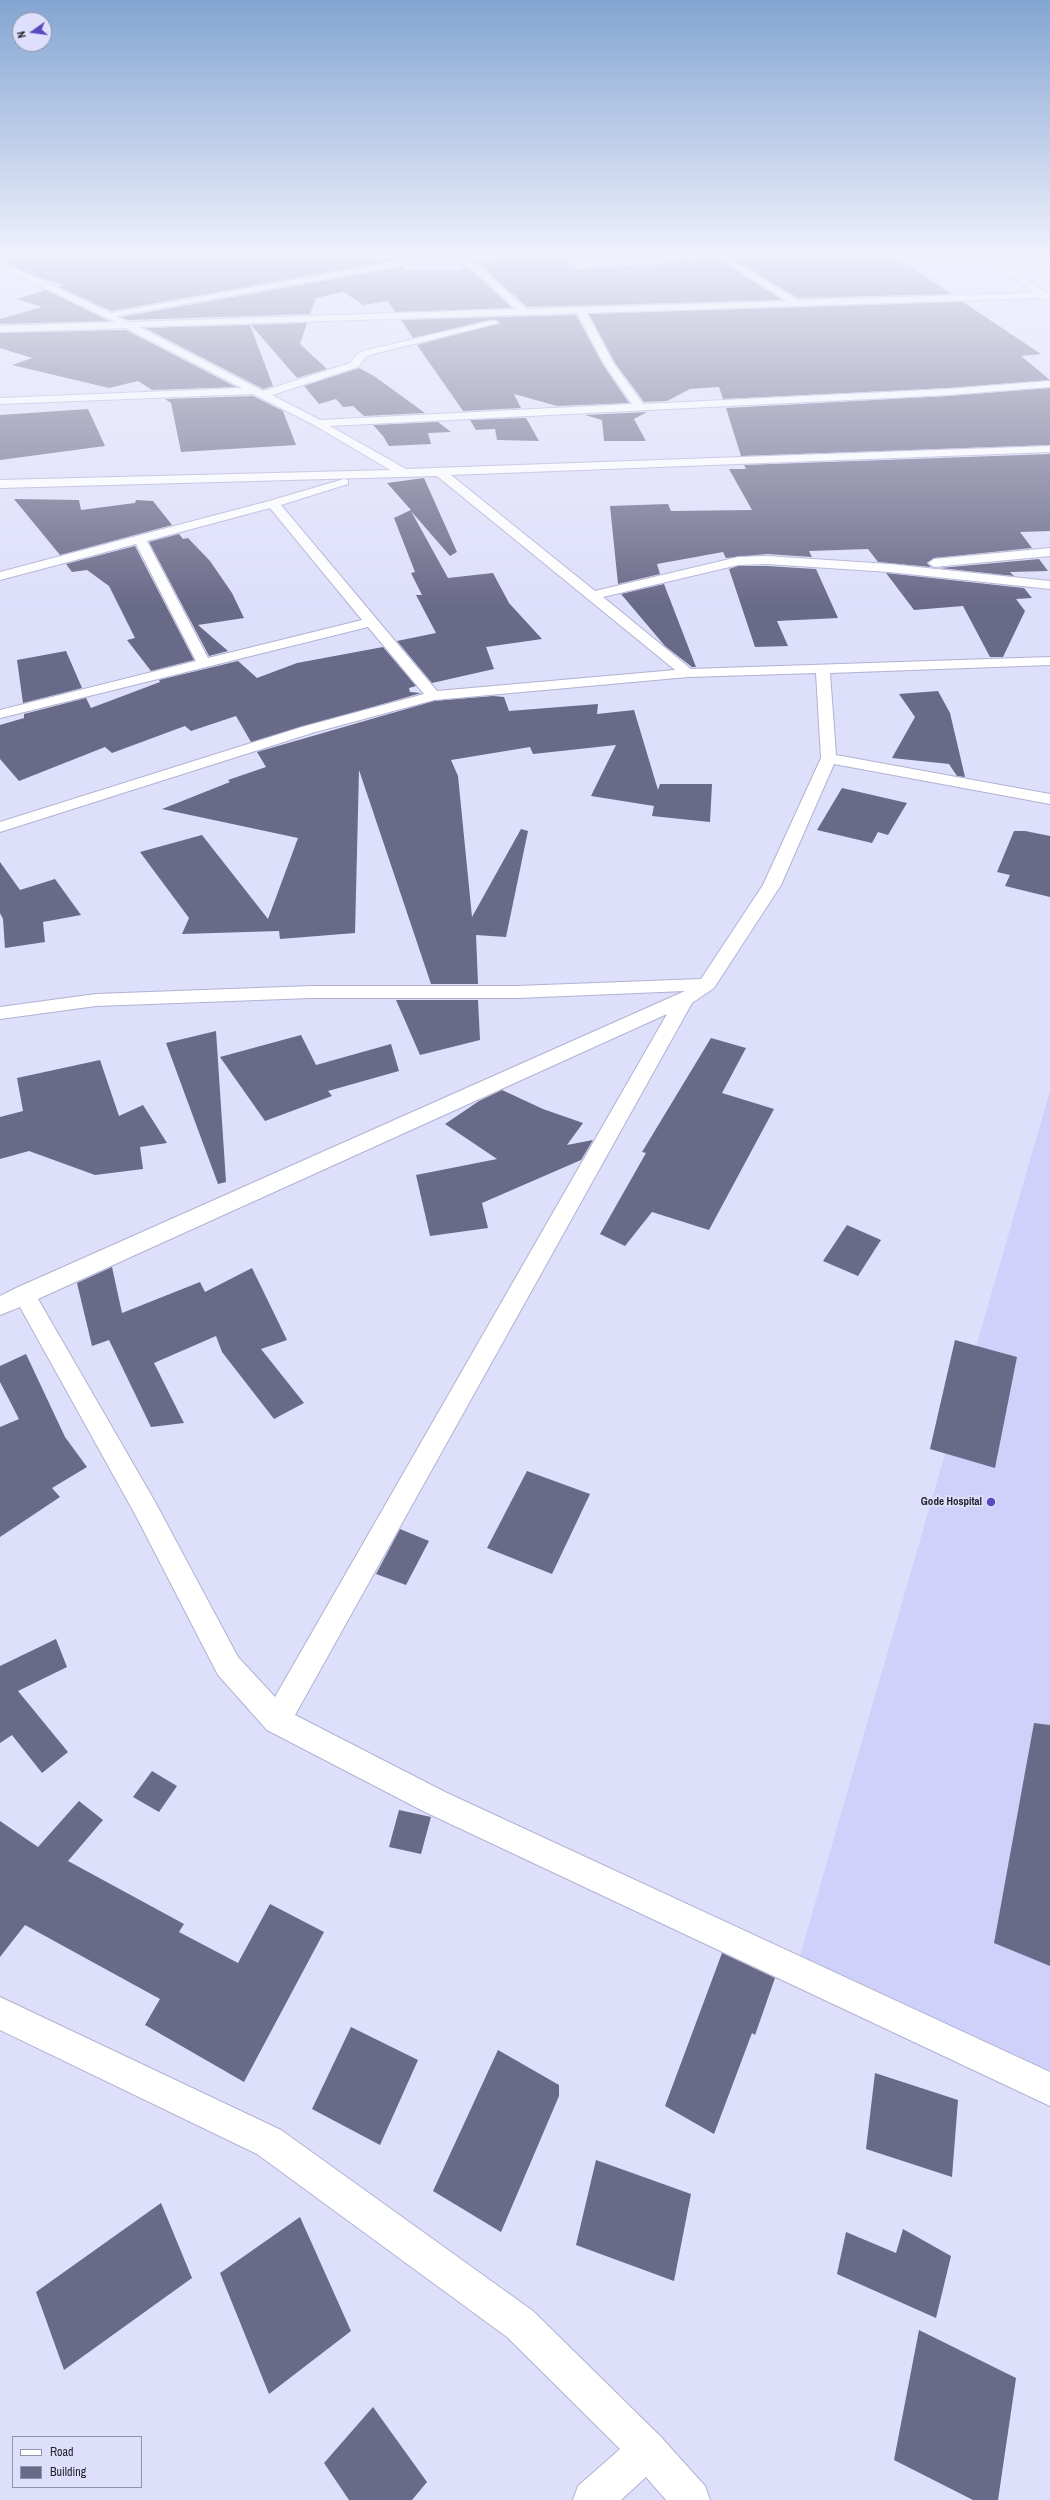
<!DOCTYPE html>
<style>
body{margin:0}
#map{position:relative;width:1050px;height:2500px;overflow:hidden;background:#dedffb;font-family:"Archivo Narrow",sans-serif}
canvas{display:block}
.legend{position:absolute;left:12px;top:2436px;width:130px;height:52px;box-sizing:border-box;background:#dedffb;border:1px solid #9394aa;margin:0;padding:5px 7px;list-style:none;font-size:12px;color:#232330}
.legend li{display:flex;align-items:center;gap:8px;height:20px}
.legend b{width:20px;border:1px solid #9394aa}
.north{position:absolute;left:12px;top:12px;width:40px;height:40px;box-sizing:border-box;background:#dedffb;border:1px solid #9394aa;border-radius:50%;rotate:256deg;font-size:11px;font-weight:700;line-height:16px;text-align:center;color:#232330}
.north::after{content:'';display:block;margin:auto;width:14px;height:18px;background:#5a4ac2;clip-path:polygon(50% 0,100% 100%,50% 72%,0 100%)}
</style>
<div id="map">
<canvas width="1050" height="2500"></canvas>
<ul class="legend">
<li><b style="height:5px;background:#fff"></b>Road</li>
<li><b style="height:11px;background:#696988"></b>Building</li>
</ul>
<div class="north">N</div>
</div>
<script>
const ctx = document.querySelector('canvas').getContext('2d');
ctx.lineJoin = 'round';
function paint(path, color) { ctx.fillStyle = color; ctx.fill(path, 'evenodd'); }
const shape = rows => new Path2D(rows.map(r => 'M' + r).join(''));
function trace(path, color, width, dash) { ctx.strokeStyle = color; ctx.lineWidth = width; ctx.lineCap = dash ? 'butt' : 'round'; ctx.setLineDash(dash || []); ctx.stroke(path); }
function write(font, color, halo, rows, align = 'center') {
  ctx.font = font + ' "Archivo Narrow",sans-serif'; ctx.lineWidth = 4; ctx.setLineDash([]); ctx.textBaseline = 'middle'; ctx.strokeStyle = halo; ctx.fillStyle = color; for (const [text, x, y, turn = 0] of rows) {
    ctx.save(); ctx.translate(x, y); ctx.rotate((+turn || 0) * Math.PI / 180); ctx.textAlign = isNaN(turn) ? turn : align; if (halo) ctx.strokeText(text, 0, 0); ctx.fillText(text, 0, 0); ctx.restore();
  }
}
paint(shape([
 [1050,1091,1050,2081,796,1969]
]), '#d0d1fb');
paint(shape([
 [0,258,395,258,397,260,111,311,59,287,64,285,34,276,0,260],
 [566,258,577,269,661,264,657,260,718,258,782,300,527,307,478,263,466,259],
 [730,258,896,258,902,263,906,263,951,294,798,298],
 [460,265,470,269,512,308,395,312,388,301,363,305,344,292,316,298,310,314,129,320,121,317,402,267,405,270,463,270],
 [46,290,109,321,0,324,0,319,42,307,16,299],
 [963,302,1041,354,1021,356,1050,380,948,388,723,399,719,387,690,389,667,401,644,402,615,363,589,314],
 [576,315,603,365,629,403,557,406,514,394,521,408,463,411,417,345,500,323,494,319,413,338,401,320],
 [307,323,300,344,327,369,297,378,251,325],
 [250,325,273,386,263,389,145,328],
 [126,330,236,387,152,390,138,381,109,388,12,365,32,358,0,348,0,333],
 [359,368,374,376,425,413,364,416,353,406,343,407,336,399,319,404,304,386],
 [1050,388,1050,445,741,456,726,408,948,396],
 [253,396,283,411,296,445,181,452,171,403,165,399],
 [88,409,105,446,0,460,0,415],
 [647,412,634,419,646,441,604,441,602,420,585,415],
 [526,418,539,441,497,440,495,429,476,430,470,420],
 [438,422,451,432,428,433,431,444,389,446,383,436,373,425],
 [1050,454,1050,531,1020,532,1032,548,934,558,927,563,931,567,878,562,868,549,809,551,812,557,767,554,726,558,723,552,657,564,660,574,618,584,610,506,668,504,671,511,752,510,729,469,746,469,744,465],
 [424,478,457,552,450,556,411,511,448,578,493,573,509,603,542,639,486,647,494,669,432,683,397,641,436,633,416,595,422,595,411,573,415,572,394,518,411,510,387,483],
 [14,499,79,500,81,510,135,503,136,500,153,501,172,525,60,555],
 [179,534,183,539,188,538,210,561,232,593,244,618,198,625,228,651,209,656,149,542],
 [135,546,194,660,151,671,127,640,135,638,109,586,87,570,72,572,66,564],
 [1039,559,1048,571,1010,572,1014,576,940,568],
 [738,566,767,566,816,569,838,618,777,621,788,646,755,647,729,569],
 [886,573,1024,588,1032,598,1016,599,1025,611,1003,657,990,657,963,606,914,610],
 [664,584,696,667,692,667,665,646,621,594],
 [383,647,416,686,409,688,410,692,421,693,251,742,236,716,191,731,185,726,112,753,105,747,19,781,0,759,0,725,24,718,24,714,86,698,91,708,160,682,159,680,238,661,257,678,297,663],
 [66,651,82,688,23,703,17,660],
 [938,691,950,713,965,777,957,776,949,764,892,758,915,717,899,694],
 [493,696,504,697,509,711,598,704,597,714,634,710,658,790,660,784,712,784,710,822,652,816,654,806,591,796,616,745,533,754,530,747,451,760,458,776,472,917,521,829,528,831,506,937,476,935,478,984,431,984,359,770,355,933,280,939,279,931,182,934,189,918,140,852,202,835,268,919,298,838,162,809,230,782,228,780,266,767,257,752,434,701],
 [842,788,907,803,888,835,878,832,872,843,817,830],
 [1014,831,1025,831,1050,836,1050,897,1005,886,1010,875,997,872],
 [0,862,20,890,55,879,81,915,43,922,45,942,5,948,3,919,0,913],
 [396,1000,478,1000,480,1040,420,1055],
 [216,1031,226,1182,218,1184,166,1043],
 [301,1035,316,1065,391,1044,399,1071,328,1091,332,1096,265,1121,220,1057],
 [711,1038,746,1048,722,1093,774,1109,709,1230,652,1212,625,1246,600,1234,646,1153,642,1152],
 [100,1060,119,1116,143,1105,167,1143,140,1147,143,1169,95,1175,29,1151,0,1159,0,1117,23,1111,17,1078],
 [502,1090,543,1109,583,1123,567,1145,593,1140,581,1160,482,1203,488,1228,430,1236,416,1175,497,1159,445,1124,479,1101],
 [847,1225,881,1240,858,1276,823,1261],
 [112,1267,122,1313,200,1282,205,1292,252,1268,287,1340,261,1349,304,1403,274,1419,222,1352,216,1336,154,1363,184,1423,151,1427,109,1340,92,1346,77,1283],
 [955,1340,1017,1357,995,1468,930,1449],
 [26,1354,65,1437,87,1467,52,1488,60,1497,0,1537,0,1427,19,1419,0,1382,0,1366],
 [527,1471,590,1494,552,1574,487,1548],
 [400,1529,429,1541,406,1585,376,1574],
 [56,1639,67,1667,18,1691,68,1752,42,1773,12,1735,0,1743,0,1666],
 [1034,1723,1050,1725,1050,1966,994,1943],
 [152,1771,177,1786,159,1812,133,1797],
 [79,1801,103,1820,68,1861,184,1924,179,1932,238,1963,270,1904,324,1932,244,2082,145,2025,160,1999,25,1925,0,1957,0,1821,38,1847],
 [399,1810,431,1817,421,1854,389,1847],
 [722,1953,775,1978,755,2035,752,2033,714,2134,665,2106],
 [351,2027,418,2060,380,2145,312,2109],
 [498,2050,559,2085,559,2096,501,2232,433,2191],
 [875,2073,958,2100,952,2177,866,2149],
 [596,2160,691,2194,674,2281,576,2245],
 [161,2203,192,2278,64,2370,36,2292],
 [300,2217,351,2331,269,2394,220,2273],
 [903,2229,951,2256,936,2318,837,2274,846,2232,896,2253],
 [919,2330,1016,2378,998,2500,973,2500,894,2460],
 [373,2407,427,2482,412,2500,349,2500,324,2463]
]), '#696988');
const minor = shape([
 [415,258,431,258,427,261,116,316,129,322,516,309,471,268,449,258,460,258,477,264,526,309,787,301,719,258,728,258,798,300,1033,293,989,258,998,258,1003,261,1050,260,1050,266,1010,266,1044,292,1050,292,1050,299,1046,301,1040,298,587,313,614,364,643,404,948,389,1050,381,1050,387,948,395,330,426,406,469,1050,446,1050,452,451,475,595,591,738,557,767,556,889,564,1050,581,1050,589,889,572,767,564,738,565,603,597,691,669,1050,657,1050,665,830,673,836,755,1050,794,1050,804,834,764,781,885,714,988,692,1003,295,1715,445,1792,1050,2072,1050,2106,425,1812,267,1730,218,1675,136,1516,20,1307,0,1315,0,1296,16,1288,685,991,517,998,311,998,96,1006,0,1019,0,1007,96,994,311,986,517,986,701,979,763,885,821,758,816,673,688,677,434,700,312,733,0,832,0,822,302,727,424,694,368,627,0,718,0,710,196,661,136,544,0,580,0,572,269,501,344,479,348,480,348,484,281,505,437,691,675,670,437,476,0,488,0,480,390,470,314,425,253,394,0,404,0,398,242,388,126,328,0,332,0,326,115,322,0,267,0,261,111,313,415,258],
 [577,313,604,364,632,404,320,420,272,395,358,367,366,357,373,354,499,323,494,320,367,350,358,353,350,363,263,391,139,327,577,313],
 [270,508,362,620,208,658,147,541,270,508],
 [667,1014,275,1697,238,1657,154,1500,38,1299,667,1014],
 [1050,548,1050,556,934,567,928,563,934,559,1050,548],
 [0,1997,281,2130,533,2311,661,2437,705,2486,710,2500,666,2500,646,2477,621,2500,573,2500,578,2486,620,2449,507,2337,257,2154,0,2030,0,1997]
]);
trace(minor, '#b1b2d3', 2);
paint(minor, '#fff');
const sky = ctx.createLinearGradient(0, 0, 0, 608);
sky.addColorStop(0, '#83a5d1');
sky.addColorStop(0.42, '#f0f1fd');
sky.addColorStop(1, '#f0f1fd00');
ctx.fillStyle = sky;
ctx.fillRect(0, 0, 1050, 608);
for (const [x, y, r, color] of [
 [991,1502,5,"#5a4ac2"]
]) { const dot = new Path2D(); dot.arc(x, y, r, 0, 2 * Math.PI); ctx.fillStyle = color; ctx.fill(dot); trace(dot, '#dedffb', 1.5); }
write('bold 11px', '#232330', '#dedffb', [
 ["Gode Hospital",982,1502]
], 'right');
</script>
